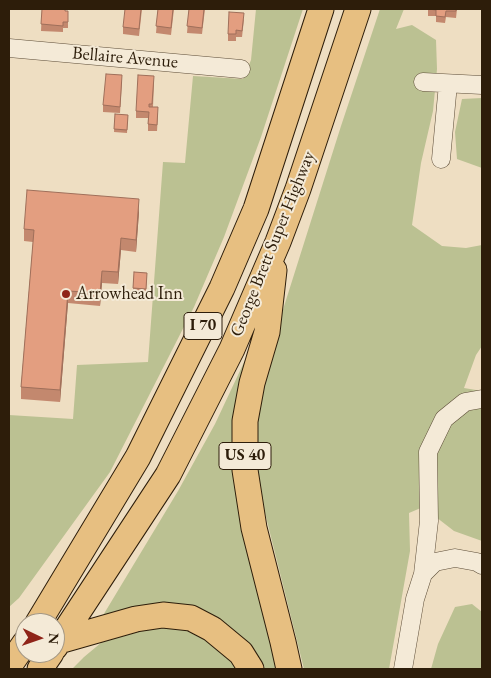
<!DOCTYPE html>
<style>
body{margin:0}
#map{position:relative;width:491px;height:678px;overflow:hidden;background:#eedec2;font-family:"EB Garamond",serif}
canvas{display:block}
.frame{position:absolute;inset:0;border:10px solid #2d1d0a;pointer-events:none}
.north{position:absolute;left:15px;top:613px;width:50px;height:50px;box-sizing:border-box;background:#f4ead7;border:1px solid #a49885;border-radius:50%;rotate:93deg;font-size:14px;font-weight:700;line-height:20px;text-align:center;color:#2d1d0a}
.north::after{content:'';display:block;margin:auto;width:18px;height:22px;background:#8f2418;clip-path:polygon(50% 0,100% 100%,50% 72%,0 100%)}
</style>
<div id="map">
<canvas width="491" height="678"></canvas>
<div class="frame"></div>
<div class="north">N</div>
</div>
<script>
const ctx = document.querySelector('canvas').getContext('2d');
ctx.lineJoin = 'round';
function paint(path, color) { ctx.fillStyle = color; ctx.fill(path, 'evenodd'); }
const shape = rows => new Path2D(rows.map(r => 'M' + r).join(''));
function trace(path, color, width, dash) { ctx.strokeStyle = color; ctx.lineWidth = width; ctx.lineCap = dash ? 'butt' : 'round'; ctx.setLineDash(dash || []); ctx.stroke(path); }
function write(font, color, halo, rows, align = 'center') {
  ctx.font = font + ' "EB Garamond",serif'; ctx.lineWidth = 4; ctx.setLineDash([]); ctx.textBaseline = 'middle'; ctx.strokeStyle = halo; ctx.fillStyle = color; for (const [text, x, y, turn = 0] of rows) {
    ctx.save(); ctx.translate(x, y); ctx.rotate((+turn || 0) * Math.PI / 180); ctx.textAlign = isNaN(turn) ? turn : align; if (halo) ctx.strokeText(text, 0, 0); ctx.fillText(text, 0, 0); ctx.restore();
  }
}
paint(shape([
 [256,9,303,9,261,137,224,237,194,307,110,472,19,598,9,607,9,415,73,419,77,365,148,362,163,162,185,163,193,76,243,79,251,60],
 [380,9,404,9,396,29,412,25,436,40,437,69,433,111,421,163,412,225,442,246,466,248,482,245,482,346,476,355,464,388,482,391,482,541,454,531,423,507,409,513,410,551,389,669,304,669,262,501,257,469,256,430,268,357,341,126],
 [482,98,482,168,457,159,455,132,462,99],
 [246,358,236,403,280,669,262,669,218,620,99,622,178,491,215,424],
 [472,604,482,612,482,669,431,669,438,644,455,607],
 [172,625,212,637,240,669,72,669,84,657,108,637]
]), '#bbc192');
const minor = shape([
 [9,48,241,69],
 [423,82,482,85],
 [441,159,448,84],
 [423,574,429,521,428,452,444,419,465,402,482,399],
 [403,669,415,599,423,574,435,562,455,558,477,562,482,565]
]);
const highway = shape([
 [274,270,267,332,252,383,245,421,245,470,254,528,283,642,289,669],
 [38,623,138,457,222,288,256,209,321,9],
 [59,641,136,619,163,615,191,618,212,629,241,653,251,669],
 [55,647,168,475,232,349,278,242,298,189,358,9],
 [9,666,25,643],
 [40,669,51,653]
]);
trace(minor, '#5d4d38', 19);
trace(highway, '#2d1d0a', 27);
trace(minor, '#f4ead7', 18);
trace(highway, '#e7bf81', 25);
paint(shape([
 [42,9,68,11,68,28,63,28,63,32,41,31],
 [142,9,139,36,123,34,123,27],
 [158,9,174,9,171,35,156,33],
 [189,9,205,9,202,34,187,33],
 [428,9,457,9,456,18,446,17,445,23,436,22,436,16,428,16],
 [244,19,242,37,236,37,236,41,228,41,228,34],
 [122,81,120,113,103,112,103,105],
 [154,83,153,107,158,114,157,131,148,131,148,118,136,118,136,111],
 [115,114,128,115,127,133,114,132],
 [139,212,136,252,121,250,118,284,102,283,100,306,68,303,60,402,21,399,21,387,33,242,24,241,24,229],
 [134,272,147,273,146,292,133,291]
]), '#c3886e');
paint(shape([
 [139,199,139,212,136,252,136,240],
 [121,238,121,250,118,284,118,272],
 [102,271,102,283,100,306,100,293],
 [68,291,68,303,60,402,60,390]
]), '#9f6f5a');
const building = shape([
 [42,9,65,9,65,11,68,11,68,22,63,22,63,26,41,24,42,9],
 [125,9,141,9,139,29,123,27,125,9],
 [158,9,173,9,171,28,156,26,158,9],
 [189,9,204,9,202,28,187,26,189,9],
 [428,9,456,9,456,11,446,11,445,17,436,16,436,10,428,9],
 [229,12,244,13,242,31,236,30,236,34,228,34,229,12],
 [106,74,122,75,120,107,103,105,106,74],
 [138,75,154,76,152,104,149,104,149,107,158,107,157,125,148,124,149,112,136,111,138,75],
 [115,114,128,115,127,130,114,129,115,114],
 [27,190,139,199,136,240,121,238,118,272,102,271,100,293,68,291,60,390,21,387,34,230,24,229,27,190],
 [134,272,147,273,146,289,133,288,134,272]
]);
paint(building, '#e39e80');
trace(building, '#9f6f5a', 1);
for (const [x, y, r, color] of [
 [66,294,5,"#8f2418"]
]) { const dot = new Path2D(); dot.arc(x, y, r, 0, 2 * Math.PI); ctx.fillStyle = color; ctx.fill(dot); trace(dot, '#f4ead7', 2); }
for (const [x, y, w] of [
 [203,326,38],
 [245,456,52]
]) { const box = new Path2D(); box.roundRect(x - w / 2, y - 13.5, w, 27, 4); ctx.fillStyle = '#f4ead7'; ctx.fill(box); trace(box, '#2d1d0a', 1); }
write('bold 16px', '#2d1d0a', null, [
 ["I 70",203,326],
 ["US 40",245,456]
]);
write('18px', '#2d1d0a', '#f4ead7', [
 ["Bellaire Avenue",125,58,5],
 ["George Brett Super Highway",273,244,-68]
]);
write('18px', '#2d1d0a', '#f4ead7', [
 ["Arrowhead Inn",76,294]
], 'left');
</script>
